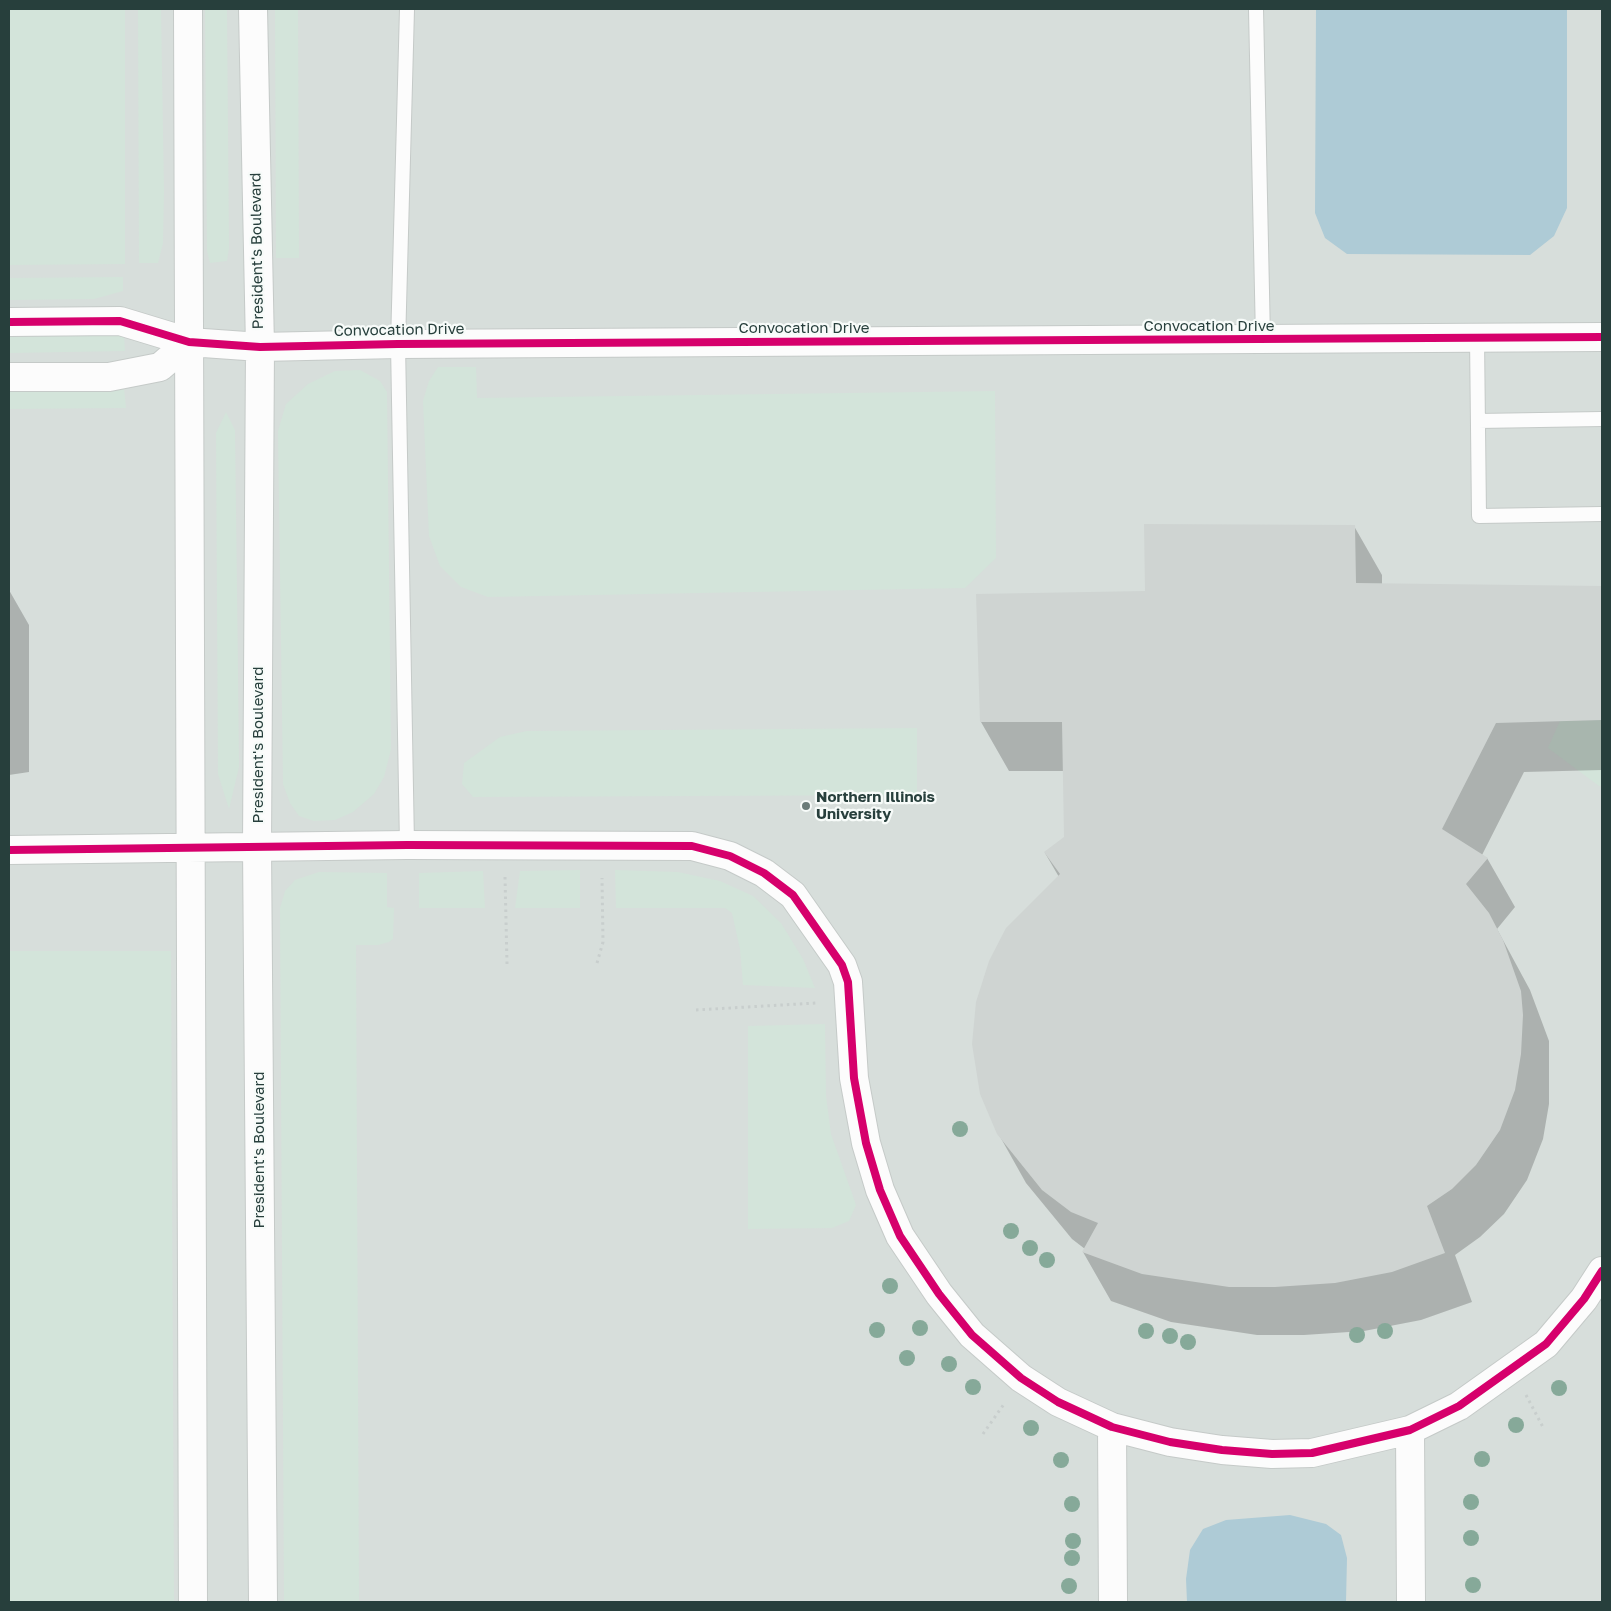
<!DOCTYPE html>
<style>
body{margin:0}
#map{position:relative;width:1611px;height:1611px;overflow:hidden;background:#e8edeb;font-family:"Golos Text",sans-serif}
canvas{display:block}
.frame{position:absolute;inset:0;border:10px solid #273f3c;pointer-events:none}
</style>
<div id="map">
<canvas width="1611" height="1611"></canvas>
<div class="frame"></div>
</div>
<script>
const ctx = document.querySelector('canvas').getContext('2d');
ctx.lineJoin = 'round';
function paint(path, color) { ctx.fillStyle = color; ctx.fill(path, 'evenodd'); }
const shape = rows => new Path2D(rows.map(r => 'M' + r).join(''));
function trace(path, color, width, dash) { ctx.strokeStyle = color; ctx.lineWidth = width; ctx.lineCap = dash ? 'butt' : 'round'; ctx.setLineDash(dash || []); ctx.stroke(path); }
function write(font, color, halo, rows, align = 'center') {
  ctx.font = font + ' "Golos Text",sans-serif'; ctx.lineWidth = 4.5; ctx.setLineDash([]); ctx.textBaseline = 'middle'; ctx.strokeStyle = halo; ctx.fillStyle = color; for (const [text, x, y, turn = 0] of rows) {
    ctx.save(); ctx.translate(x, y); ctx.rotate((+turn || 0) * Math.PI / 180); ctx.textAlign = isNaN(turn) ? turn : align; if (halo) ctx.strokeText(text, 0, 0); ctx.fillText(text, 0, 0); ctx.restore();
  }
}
paint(shape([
 [9,9,1602,9,1602,1602,9,1602]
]), '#d7dedb');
paint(shape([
 [9,9,125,9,125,264,9,265],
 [138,9,161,9,164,192,163,243,158,263,139,263],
 [205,9,227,9,229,248,227,261,210,263,207,251],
 [275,9,298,9,299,258,276,258],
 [123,277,123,291,94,299,9,300,9,278],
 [9,334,124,334,125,351,9,353],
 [438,367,476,367,477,398,995,391,996,558,965,588,488,597,461,587,440,566,429,536,423,401,429,381],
 [360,370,380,381,387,392,391,749,384,777,374,794,353,812,335,820,314,821,299,816,290,803,283,784,278,431,286,404,308,384,335,371],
 [107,386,124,388,126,408,9,409,9,387],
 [226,412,235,430,238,671,239,767,229,809,218,774,216,433],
 [1602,720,1602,786,1599,786,1548,748,1560,721],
 [917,728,917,795,473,797,462,784,464,763,500,737,527,731],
 [580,870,580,908,515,908,520,871],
 [615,870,678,872,720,881,753,896,781,923,803,959,815,988,743,985,740,949,732,913,725,908,616,908],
 [483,871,485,908,419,908,419,873],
 [319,872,387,873,387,907,394,908,393,939,389,942,378,945,356,945,359,1602,284,1602,280,908,285,891,295,880],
 [9,951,171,951,174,1602,9,1602],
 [825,1024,826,1096,831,1134,856,1205,849,1221,832,1228,748,1229,748,1026]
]), '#d3e4da');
paint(shape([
 [1316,9,1567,9,1567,208,1554,236,1530,255,1347,254,1325,238,1315,213],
 [1290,1515,1326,1524,1341,1535,1347,1558,1346,1602,1187,1602,1186,1579,1190,1550,1203,1529,1226,1520]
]), '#aecbd6');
paint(shape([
 [1354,526,1382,575,1382,585,1602,587,1602,770,1524,772,1482,855,1487,858,1515,907,1497,929,1530,990,1549,1041,1549,1104,1543,1139,1527,1180,1504,1214,1480,1237,1455,1255,1472,1302,1421,1320,1364,1331,1304,1335,1257,1335,1171,1322,1111,1301,1083,1252,1085,1249,1072,1239,1026,1183,998,1133,1059,877,1045,853,1066,838,1064,771,1009,771,981,722,1146,592],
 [9,590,29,625,29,772,9,775]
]), '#0003');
paint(shape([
 [1144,524,1355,525,1356,583,1602,586,1602,720,1496,723,1442,829,1488,858,1466,884,1489,913,1503,940,1521,991,1523,1015,1521,1054,1515,1090,1500,1130,1476,1165,1452,1189,1427,1206,1445,1253,1392,1272,1335,1283,1275,1287,1229,1287,1142,1274,1082,1252,1098,1223,1071,1212,1042,1190,997,1134,980,1094,972,1044,976,1002,989,961,1006,928,1060,874,1044,852,1064,837,1062,722,980,722,976,594,1145,591]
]), '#cfd4d2');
const service = shape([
 [1256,9,1263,339],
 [1477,338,1479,516,1602,514],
 [1478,421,1602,419],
 [407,845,398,344,407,9]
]);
const minor = shape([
 [188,9,193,1602],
 [253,9,260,347,257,846,263,1602],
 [9,322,120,321,189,342,260,347,398,344,1602,337],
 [9,377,109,377,160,367,189,342],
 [9,850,407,845,692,846,730,856,764,873,793,895,842,965,848,982,854,1078,866,1143,880,1190,900,1236,939,1294,972,1335,1021,1378,1058,1402,1112,1427,1170,1442,1222,1450,1272,1454,1312,1453,1410,1430,1459,1406,1546,1344,1584,1299,1602,1271],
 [1112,1427,1113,1602],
 [1410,1430,1411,1602]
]);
trace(service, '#c5cac8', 16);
trace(minor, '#c5cac8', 30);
trace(shape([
 [505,877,507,964],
 [597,963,603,942,602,878],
 [696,1010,817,1003],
 [1526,1395,1544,1429],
 [983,1434,1004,1404]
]), '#c8cecd', 3, [2.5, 4]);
trace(service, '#fcfcfc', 14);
trace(minor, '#fcfcfc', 28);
trace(shape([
 [9,322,120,321,189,342,260,347,398,344,1602,337],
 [9,850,407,845,692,846,730,856,764,873,793,895,842,965,848,982,854,1078,866,1143,880,1190,900,1236,939,1294,972,1335,1021,1378,1058,1402,1112,1427,1170,1442,1222,1450,1272,1454,1312,1453,1410,1430,1459,1406,1546,1344,1584,1299,1602,1271]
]), '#d6006c', 8);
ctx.fillStyle = '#86a999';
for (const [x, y] of [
 [960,1129],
 [1011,1231],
 [1030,1248],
 [1047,1260],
 [890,1286],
 [920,1328],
 [877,1330],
 [1146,1331],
 [1385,1331],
 [1357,1335],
 [1170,1336],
 [1188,1342],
 [907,1358],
 [949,1364],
 [973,1387],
 [1559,1388],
 [1516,1425],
 [1031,1428],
 [1482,1459],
 [1061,1460],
 [1471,1502],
 [1072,1504],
 [1471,1538],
 [1073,1541],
 [1072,1558],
 [1473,1585],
 [1069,1586]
]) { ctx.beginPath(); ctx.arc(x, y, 8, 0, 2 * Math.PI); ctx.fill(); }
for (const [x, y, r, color] of [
 [806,806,5,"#6b7c79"]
]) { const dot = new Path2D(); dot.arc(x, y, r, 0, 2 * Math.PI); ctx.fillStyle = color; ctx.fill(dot); trace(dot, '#f7fbf9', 2); }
write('15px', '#273f3c', '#f7fbf9', [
 ["President's Boulevard",257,251,-91],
 ["Convocation Drive",1209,326],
 ["Convocation Drive",804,328],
 ["Convocation Drive",399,330,-1],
 ["President's Boulevard",258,745,-90],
 ["President's Boulevard",259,1150,-90]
]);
write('bold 15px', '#273f3c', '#f7fbf9', [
 ["Northern Illinois",816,797],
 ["University",816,814]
], 'left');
</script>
